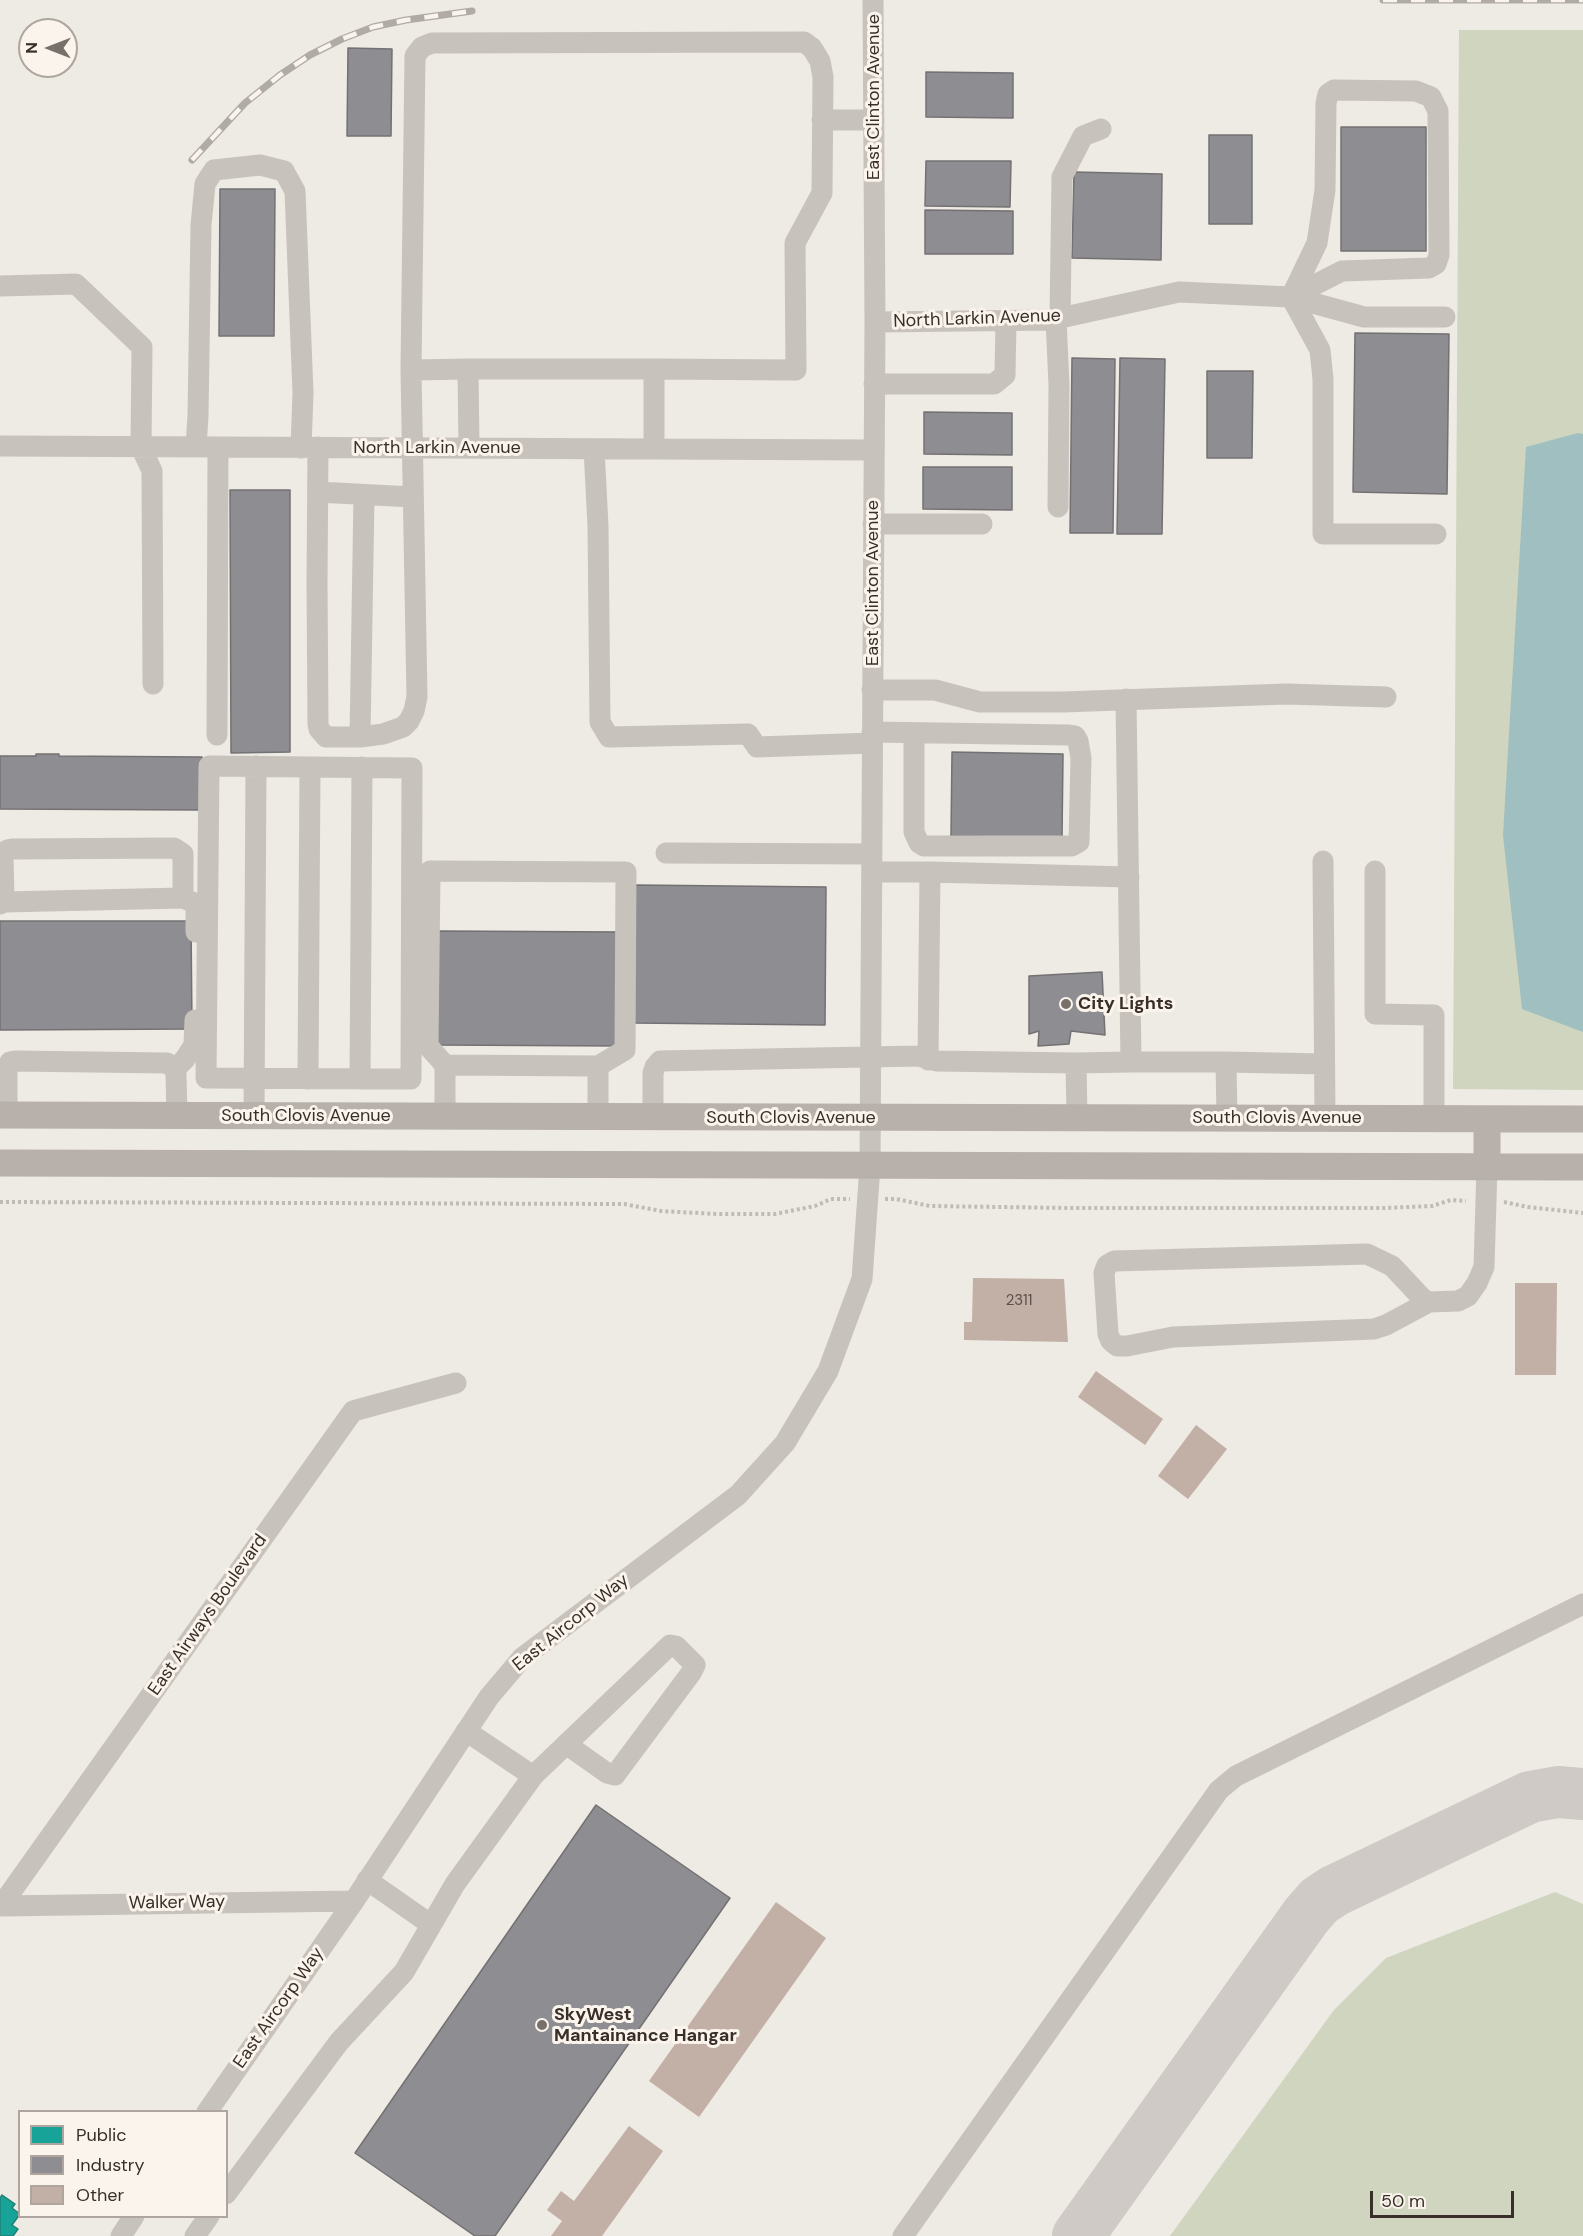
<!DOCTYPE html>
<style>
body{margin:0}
#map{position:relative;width:1583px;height:2236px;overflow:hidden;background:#eeeae4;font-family:"DM Sans",sans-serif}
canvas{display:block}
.legend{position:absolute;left:18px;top:2110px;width:210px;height:108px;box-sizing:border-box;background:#faf4ec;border:2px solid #ada59e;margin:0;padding:8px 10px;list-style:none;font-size:18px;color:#392f2a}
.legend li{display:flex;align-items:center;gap:12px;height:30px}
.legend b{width:30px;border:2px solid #ada59e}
.north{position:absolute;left:18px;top:18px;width:60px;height:60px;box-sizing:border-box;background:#faf4ec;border:2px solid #ada59e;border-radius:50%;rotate:270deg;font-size:16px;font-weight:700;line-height:24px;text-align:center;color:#392f2a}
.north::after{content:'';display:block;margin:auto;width:21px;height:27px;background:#78706b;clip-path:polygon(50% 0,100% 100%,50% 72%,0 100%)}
.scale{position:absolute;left:1370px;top:2191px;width:144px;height:27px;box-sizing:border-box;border:3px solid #392f2a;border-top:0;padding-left:8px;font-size:18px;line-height:21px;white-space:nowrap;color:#392f2a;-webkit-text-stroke:4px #faf4ec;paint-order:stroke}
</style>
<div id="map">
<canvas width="1583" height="2236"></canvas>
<ul class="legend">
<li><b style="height:16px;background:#17a398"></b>Public</li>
<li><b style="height:16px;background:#8d8d92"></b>Industry</li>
<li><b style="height:16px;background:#c2afa5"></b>Other</li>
</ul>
<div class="north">N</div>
<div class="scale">50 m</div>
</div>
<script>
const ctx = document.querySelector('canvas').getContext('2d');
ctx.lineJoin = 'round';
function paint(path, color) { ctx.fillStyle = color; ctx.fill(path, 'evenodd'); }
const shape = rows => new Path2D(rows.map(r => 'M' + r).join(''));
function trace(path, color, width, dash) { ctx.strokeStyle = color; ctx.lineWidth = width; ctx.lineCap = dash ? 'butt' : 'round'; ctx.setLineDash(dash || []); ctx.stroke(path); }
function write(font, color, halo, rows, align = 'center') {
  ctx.font = font + ' "DM Sans",sans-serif'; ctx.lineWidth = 6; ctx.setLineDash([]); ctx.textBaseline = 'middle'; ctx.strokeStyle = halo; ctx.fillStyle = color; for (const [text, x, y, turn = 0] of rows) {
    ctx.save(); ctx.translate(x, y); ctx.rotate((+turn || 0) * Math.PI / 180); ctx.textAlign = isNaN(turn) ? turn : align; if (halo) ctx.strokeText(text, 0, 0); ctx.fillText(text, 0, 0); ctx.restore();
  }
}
paint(shape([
 [1459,30,1583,30,1583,1090,1453,1089],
 [1555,1892,1583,1904,1583,2236,1170,2236,1334,2010,1386,1958]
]), '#cfd5be');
paint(shape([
 [1578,433,1583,434,1583,1032,1522,1009,1503,835,1526,447]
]), '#a0bfc0');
const public = shape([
 [2,2195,15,2204,12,2208,20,2214,12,2225,18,2229,13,2236,0,2236,0,2198,2,2195]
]);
paint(public, '#17a398');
trace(public, '#218077', 1.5);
const industry = shape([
 [348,48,392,49,391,136,347,136,348,48],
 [926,72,1013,73,1013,118,926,117,926,72],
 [1341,127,1426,127,1426,251,1341,251,1341,127],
 [1209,135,1252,135,1252,224,1209,224,1209,135],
 [926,161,1011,161,1010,207,925,206,926,161],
 [1074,172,1162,174,1161,260,1072,258,1074,172],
 [220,189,275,189,274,336,219,336,220,189],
 [925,210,1013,211,1013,254,925,254,925,210],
 [1355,333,1449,334,1447,494,1353,492,1355,333],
 [1072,358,1115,359,1113,533,1070,533,1072,358],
 [1120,358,1165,359,1162,534,1117,534,1120,358],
 [1207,371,1253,371,1252,458,1207,458,1207,371],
 [924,412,1012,413,1012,455,924,454,924,412],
 [923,467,1012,467,1012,510,923,509,923,467],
 [230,490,290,490,290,752,231,753,230,490],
 [952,752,1063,754,1062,838,951,836,952,752],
 [36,754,59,754,59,756,202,757,202,810,0,809,0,756,36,756,36,754],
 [635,885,826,887,825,1025,634,1023,635,885],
 [0,921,191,921,192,1029,0,1030,0,921],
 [438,931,620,932,620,1046,437,1045,438,931],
 [1102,972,1105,1035,1071,1031,1069,1044,1038,1046,1039,1031,1029,1034,1029,976,1102,972],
 [596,1805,730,1898,495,2236,475,2236,355,2153,596,1805]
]);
paint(industry, '#8d8d92');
trace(industry, '#747173', 1.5);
trace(shape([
 [1078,2236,1306,1916,1319,1901,1334,1891,1530,1797,1558,1792,1583,1794]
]), '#cfcac5', 52);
paint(shape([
 [973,1278,1064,1279,1068,1342,964,1340,964,1322,972,1322],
 [1515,1283,1557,1283,1556,1375,1515,1375],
 [1096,1371,1163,1419,1145,1445,1078,1397],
 [1196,1425,1227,1449,1188,1499,1158,1476],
 [776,1902,826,1938,699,2117,649,2081],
 [629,2126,663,2151,602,2236,551,2236,562,2221,547,2210,561,2191,574,2201]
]), '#c2afa5');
trace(shape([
 [885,1199,896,1199,930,1206,1069,1208,1384,1208,1432,1206,1451,1200,1466,1201],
 [0,1202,624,1204,661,1211,716,1214,775,1214,815,1206,831,1199,850,1199],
 [1504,1202,1528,1207,1583,1213]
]), '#c1bbb5', 4, [3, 3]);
trace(shape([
 [1334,90,1416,91,1431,97,1438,111,1439,255,1436,264,1429,268,1342,271,1291,297,1317,243,1325,190,1326,103,1328,94,1334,90],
 [822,120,874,120],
 [0,286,76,284,142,347,141,447,152,471,153,684],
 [1291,297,1320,350,1323,379,1323,534,1436,534],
 [1060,318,1062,177,1083,136,1101,129],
 [1056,319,1059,385,1058,507],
 [875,322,1051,320,1179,292,1291,297,1364,317,1445,317],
 [411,370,415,56,422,47,432,43,804,42,812,48,820,61,823,77,822,193,795,243,796,370,654,369],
 [874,384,994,384,1005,375,1006,321],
 [0,446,874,450],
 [196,447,198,416,201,225,205,184,214,170,260,165,284,171,295,191,303,393,301,448],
 [318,447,317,583,318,724,319,729,326,737,360,737,364,496],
 [469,448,468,369,654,369,654,449],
 [594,449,598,526,600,722,609,737,748,734,757,747,872,743],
 [318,492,412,497],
 [873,524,982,524],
 [872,690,935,690,980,702,1063,702,1286,694,1386,697],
 [872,732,1069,735,1075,736,1078,741,1081,758,1079,842,1072,846,924,846,919,843,914,832,914,733],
 [217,735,218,447],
 [360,737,383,734,403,727,409,721,414,711,417,697,411,370,468,369],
 [209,766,412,768,411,1079,206,1078,209,766],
 [666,853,872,854],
 [1323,861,1325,1118],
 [1375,871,1375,1014,1434,1015,1434,1119],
 [872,872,930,872,928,1060],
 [930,872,1129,877],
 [4,902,3,855,7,850,12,849,174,848,183,854,183,898],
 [0,904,4,902,183,898,192,902,196,907,196,932],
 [1131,1062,1226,1062,1227,1118],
 [1226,1062,1324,1064],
 [445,1065,428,1046,430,871,626,872,625,1050,598,1066],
 [175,1069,185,1059,194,1045,195,1020],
 [308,1079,310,767],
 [360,1079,362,767],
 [7,1115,7,1070,10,1062,15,1061,167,1063,175,1069,176,1075,177,1116],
 [254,1116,256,766],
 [445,1117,445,1065,598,1066,598,1117],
 [653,1117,653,1073,655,1067,660,1061,918,1056,936,1061,1076,1063],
 [1077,1118,1076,1063,1131,1062,1126,699],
 [1429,1302,1386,1325,1374,1329,1173,1337,1127,1346,1117,1346,1111,1341,1108,1334,1104,1273,1107,1265,1114,1261,1367,1254,1392,1266,1422,1298,1429,1302,1458,1301,1468,1296,1477,1283,1484,1267,1487,1167],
 [533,1776,670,1645,676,1646,695,1665,691,1673,615,1775,607,1773,566,1744],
 [367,1880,430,1924],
 [0,1906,354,1901],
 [1,1906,353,1411,456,1383],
 [207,2112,354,1901,489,1697,522,1658,738,1495,785,1443,828,1371,862,1279,870,1166,875,322,873,0],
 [226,2194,339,2042,404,1972,455,1884,533,1776,466,1731],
 [121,2236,134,2216],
 [195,2236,209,2216],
 [903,2236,1219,1790,1236,1776,1583,1604]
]), '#c8c2bc', 21);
trace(shape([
 [0,1115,1583,1119],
 [0,1163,1583,1167],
 [1487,1167,1487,1119]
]), '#b7b0ab', 27);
const rail = shape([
 [1383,0,1583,0],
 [192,160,245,103,280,75,310,55,342,39,373,27,406,20,472,11]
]);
trace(rail, '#b0aba6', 7);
trace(rail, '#faf4ec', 4.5, [14]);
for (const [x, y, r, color] of [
 [1066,1004,6,"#78706b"],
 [542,2025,6,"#78706b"]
]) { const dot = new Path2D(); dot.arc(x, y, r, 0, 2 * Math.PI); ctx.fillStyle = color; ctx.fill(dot); trace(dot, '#faf4ec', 2); }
write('15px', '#5b4f49', null, [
 ["2311",1019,1301]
]);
write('18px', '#392f2a', '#faf4ec', [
 ["East Clinton Avenue",874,97,-90],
 ["North Larkin Avenue",977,319,-2],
 ["North Larkin Avenue",437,448],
 ["East Clinton Avenue",873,583,-90],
 ["South Clovis Avenue",306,1116],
 ["South Clovis Avenue",791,1118],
 ["South Clovis Avenue",1277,1118],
 ["East Airways Boulevard",208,1615,-55],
 ["East Aircorp Way",571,1623,-39],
 ["Walker Way",177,1903,-1],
 ["East Aircorp Way",279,2008,-55]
]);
write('bold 18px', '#392f2a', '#faf4ec', [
 ["City Lights",1078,1004],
 ["SkyWest",554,2015],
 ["Mantainance Hangar",554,2036]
], 'left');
</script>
